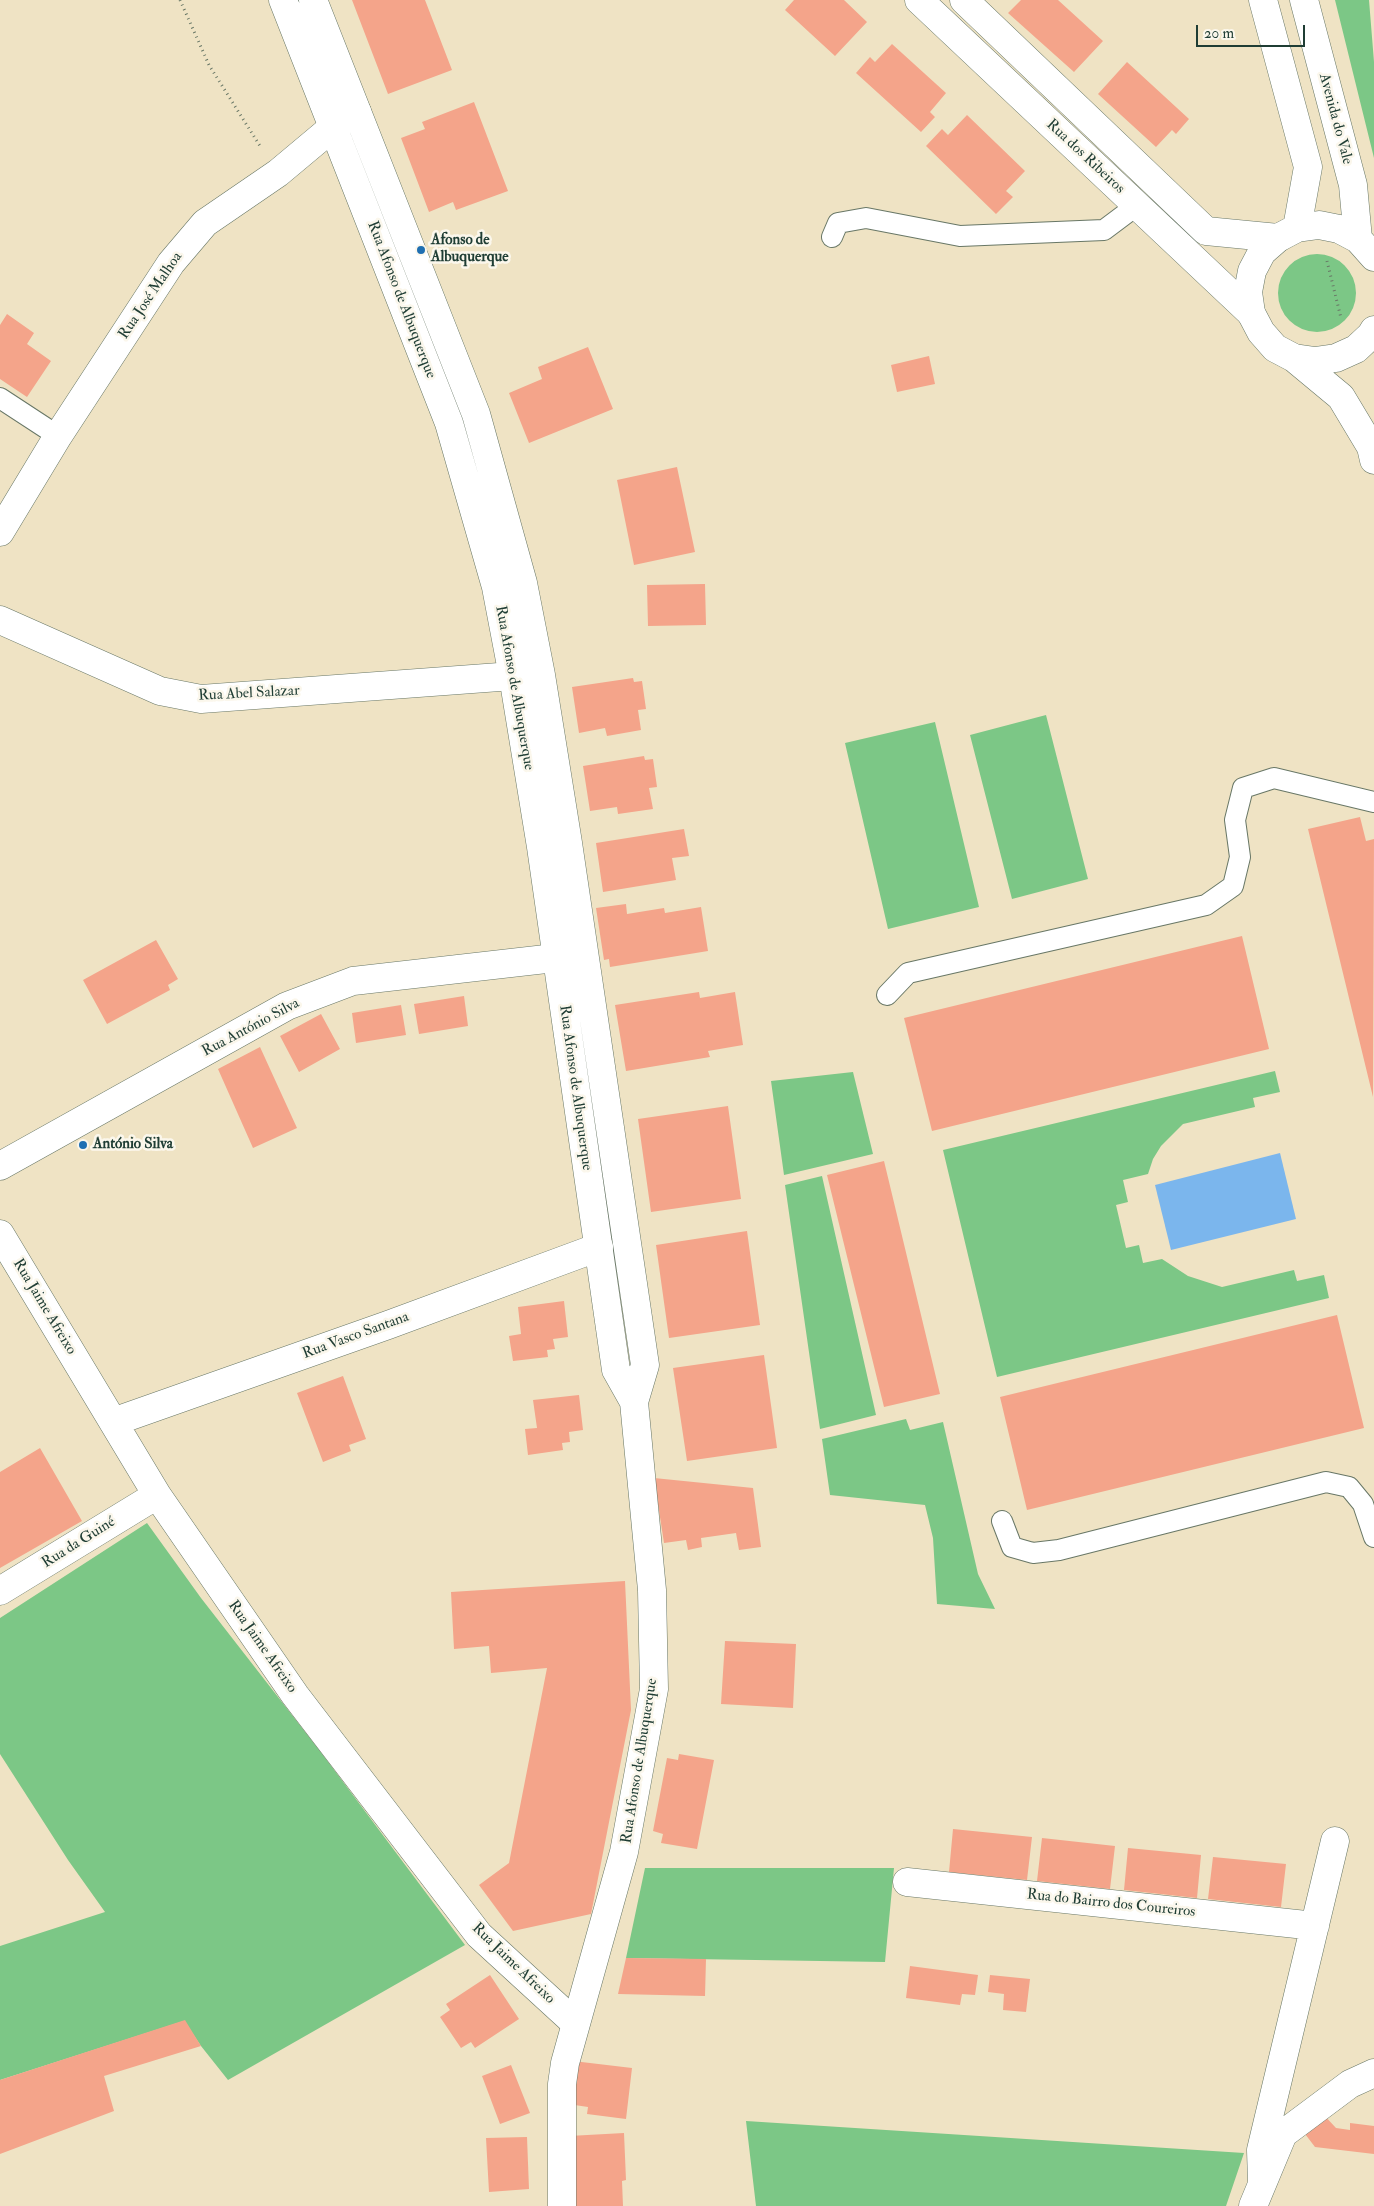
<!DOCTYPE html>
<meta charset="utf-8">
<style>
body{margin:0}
#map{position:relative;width:1374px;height:2206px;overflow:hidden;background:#efe3c4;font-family:"IM FELL Double Pica",serif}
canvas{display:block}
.scale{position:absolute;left:1196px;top:25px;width:109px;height:22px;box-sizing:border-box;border:2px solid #1f3d34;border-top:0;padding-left:6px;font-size:15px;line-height:18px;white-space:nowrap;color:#1f3d34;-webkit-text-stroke:4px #fbf7ec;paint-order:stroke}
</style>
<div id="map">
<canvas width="1374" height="2206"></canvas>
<div class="scale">20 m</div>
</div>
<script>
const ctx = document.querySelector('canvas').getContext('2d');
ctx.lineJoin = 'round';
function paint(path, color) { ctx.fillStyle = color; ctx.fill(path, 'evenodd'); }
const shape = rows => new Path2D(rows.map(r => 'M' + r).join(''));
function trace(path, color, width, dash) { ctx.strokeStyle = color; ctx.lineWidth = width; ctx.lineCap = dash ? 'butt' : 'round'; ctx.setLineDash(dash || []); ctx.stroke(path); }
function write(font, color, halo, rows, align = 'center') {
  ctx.font = font + ' "IM FELL Double Pica",serif'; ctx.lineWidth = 5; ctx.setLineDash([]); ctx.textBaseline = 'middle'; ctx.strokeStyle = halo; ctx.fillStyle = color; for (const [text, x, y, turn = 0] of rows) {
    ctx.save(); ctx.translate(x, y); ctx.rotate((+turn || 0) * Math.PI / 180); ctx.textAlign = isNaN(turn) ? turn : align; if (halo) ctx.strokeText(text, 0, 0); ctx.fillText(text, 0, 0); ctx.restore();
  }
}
paint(shape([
 [1335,0,1369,0,1374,62,1374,158],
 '1278 293a39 39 0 1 1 78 0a39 39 0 1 1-78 0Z',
 [1046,715,1088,879,1012,899,970,735],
 [935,722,979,907,888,929,845,743],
 [1275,1071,1280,1092,1253,1098,1255,1107,1183,1124,1161,1146,1153,1159,1148,1174,1123,1180,1128,1202,1116,1205,1126,1248,1139,1245,1143,1263,1162,1259,1188,1276,1222,1287,1294,1270,1297,1281,1324,1275,1329,1298,997,1377,943,1150],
 [853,1072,873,1154,784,1175,771,1081],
 [822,1176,876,1415,820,1429,785,1185],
 [906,1419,910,1430,943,1422,978,1574,995,1609,937,1604,933,1538,925,1505,830,1495,822,1439],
 [147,1523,201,1598,320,1751,465,1945,228,2080,201,2046,184,2021,0,2080,0,1946,105,1912,68,1860,0,1754,0,1618],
 [645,1868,894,1868,885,1962,626,1958],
 [746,2121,1244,2153,1226,2206,756,2206]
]), '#7cc786');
paint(shape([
 [1280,1153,1296,1219,1171,1250,1155,1185]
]), '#7bb6ed');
paint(shape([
 [352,0,425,0,452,70,388,94],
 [794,0,844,0,867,22,835,56,785,10],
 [1021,0,1058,0,1103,41,1074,72,1008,13],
 [892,44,946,93,930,112,935,117,921,132,856,73,870,57,875,62],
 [1127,62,1189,119,1176,134,1172,130,1156,147,1098,94],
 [474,102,508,191,456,210,453,202,429,212,401,138,425,129,422,122],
 [967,115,1025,171,1006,191,1013,197,996,214,926,146,942,129,948,135],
 [7,314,34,333,27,344,51,361,27,397,0,379,0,325],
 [588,347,613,409,529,443,509,393,542,379,538,367],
 [929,356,935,384,897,392,891,365],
 [677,467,695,552,634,565,617,480],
 [705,584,706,625,648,626,647,585],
 [633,678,634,682,642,681,646,709,638,710,641,730,607,736,605,728,579,733,572,687],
 [644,756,645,760,653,759,657,787,649,788,653,809,618,814,617,807,590,811,583,766],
 [1360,817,1366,841,1374,839,1373,1097,1308,829],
 [684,829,689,856,672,858,676,880,603,892,596,843],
 [626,904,627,914,664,908,665,913,701,907,708,951,610,967,609,959,604,960,596,908],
 [1242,936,1269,1049,932,1131,904,1018],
 [156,940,178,979,168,985,170,990,107,1024,83,980],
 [699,992,700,998,735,992,743,1045,708,1051,710,1057,626,1071,615,1005],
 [464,996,468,1026,419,1034,414,1004],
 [401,1005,406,1035,356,1043,352,1013],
 [321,1014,340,1049,299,1072,280,1036],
 [260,1047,297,1128,253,1148,218,1069],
 [728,1106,741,1199,651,1212,638,1119],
 [884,1161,940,1394,884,1407,827,1175],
 [747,1231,760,1325,669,1338,656,1245],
 [564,1301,568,1337,553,1339,555,1349,547,1350,548,1357,513,1361,509,1336,521,1334,518,1307],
 [1337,1315,1364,1428,1027,1510,1000,1397],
 [764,1355,777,1448,687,1461,673,1368],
 [343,1376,366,1439,349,1445,351,1451,323,1462,297,1393],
 [579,1395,583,1430,569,1432,570,1442,562,1443,563,1450,528,1455,525,1429,537,1428,533,1400],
 [40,1448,82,1521,0,1568,0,1472],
 [654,1478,753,1488,761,1547,739,1550,736,1533,701,1538,702,1547,688,1550,686,1540,664,1543],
 [625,1581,631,1710,591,1914,513,1931,479,1885,509,1863,547,1668,491,1673,489,1646,454,1649,451,1592],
 [725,1641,796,1644,793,1708,721,1704],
 [679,1754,714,1760,697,1849,661,1843,663,1834,653,1831,667,1758,678,1760],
 [953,1829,1032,1837,1027,1880,949,1872],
 [1042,1838,1115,1846,1110,1889,1037,1881],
 [1128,1848,1201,1855,1197,1898,1124,1890],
 [1213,1857,1286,1864,1281,1907,1208,1899],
 [626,1958,706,1959,705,1996,618,1994],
 [910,1966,978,1975,975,1995,962,1994,960,2005,906,1998],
 [490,1975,519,2019,475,2048,471,2042,461,2048,440,2017,450,2010,446,2004],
 [990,1975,1030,1979,1026,2012,1003,2010,1004,1994,988,1992],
 [185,2020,201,2046,104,2076,114,2111,0,2154,0,2080],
 [573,2061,632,2068,626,2119,587,2114,588,2107,568,2104],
 [511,2065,530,2113,500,2124,482,2076],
 [1323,2114,1336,2128,1350,2130,1350,2123,1374,2126,1374,2154,1315,2147,1302,2130],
 [624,2133,626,2180,622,2181,623,2206,573,2206,569,2136],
 [527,2137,529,2189,489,2192,486,2138]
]), '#f4a48a');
const service = shape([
 [832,237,838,223,866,218,960,236,1104,230,1136,206],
 [0,398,58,436],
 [887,995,908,973,1206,905,1233,886,1240,857,1235,820,1243,788,1274,778,1374,802],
 [1002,1521,1012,1547,1033,1553,1059,1550,1326,1482,1349,1487,1363,1504,1374,1537]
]);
const minor = shape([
 [0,532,58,436,171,263,205,223,278,173,333,127,357,112],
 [0,620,160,691,201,699,513,676],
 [0,1166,287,1006,353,981,581,955],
 [0,1234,157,1495,295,1695,479,1935,575,2023],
 [113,1422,388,1325,599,1247],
 [0,1591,157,1495],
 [907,1882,1315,1926],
 [1262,2181,1261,2150,1335,1841],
 [1253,2206,1283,2134,1350,2084,1374,2073]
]);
const tertiary = shape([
 [283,0,449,423,496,587,513,676,541,847,616,1370,634,1402,652,1590,654,1689,624,1852,565,2063,562,2084,562,2206],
 [313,0,476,414,523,583,541,675,568,843,645,1365,634,1402],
 [919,0,1251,313],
 [964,0,1206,231,1278,238]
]);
const secondary = shape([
 [1263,0,1308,167,1297,228],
 [1304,0,1353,185,1358,239],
 [1374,257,1358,239,1339,229,1319,225,1297,228,1278,238,1262,252,1252,271,1248,292,1251,313,1261,332,1275,348,1294,358,1341,397,1371,447,1374,460],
 [1294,358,1315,361,1336,358,1356,349,1371,335,1374,330]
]);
trace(service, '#687766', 22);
trace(minor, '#687766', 29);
trace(tertiary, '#687766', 29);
trace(secondary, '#687766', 29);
trace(shape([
 [180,0,209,65,260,146],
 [1327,261,1341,318]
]), '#687766', 3, [1, 4]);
trace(service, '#fff', 20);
trace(minor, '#fff', 28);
trace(tertiary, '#fff', 28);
trace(secondary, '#fff', 28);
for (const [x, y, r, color] of [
 [421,250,5,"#1f6fb2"],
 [83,1145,5,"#1f6fb2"]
]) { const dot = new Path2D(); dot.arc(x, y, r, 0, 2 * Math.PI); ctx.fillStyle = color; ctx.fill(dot); trace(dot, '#fbf7ec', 2); }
write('15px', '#1f3d34', '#fbf7ec', [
 ["Avenida do Vale",1335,119,75],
 ["Rua dos Ribeiros",1085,157,43],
 ["Rua José Malhoa",151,296,-56],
 ["Rua Afonso de Albuquerque",401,300,69],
 ["Rua Afonso de Albuquerque",514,688,80],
 ["Rua Abel Salazar",249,694,-3],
 ["Rua António Silva",251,1028,-28],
 ["Rua Afonso de Albuquerque",575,1088,82],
 ["Rua Jaime Afreixo",44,1307,59],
 ["Rua Vasco Santana",356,1336,-20],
 ["Rua da Guiné",79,1543,-32],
 ["Rua Jaime Afreixo",262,1647,55],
 ["Rua Afonso de Albuquerque",640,1761,-81],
 ["Rua do Bairro dos Coureiros",1111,1904,6],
 ["Rua Jaime Afreixo",513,1964,44]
]);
write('bold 15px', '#1f3d34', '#fbf7ec', [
 ["Afonso de",431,241],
 ["Albuquerque",431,258],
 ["António Silva",93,1145]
], 'left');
</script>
